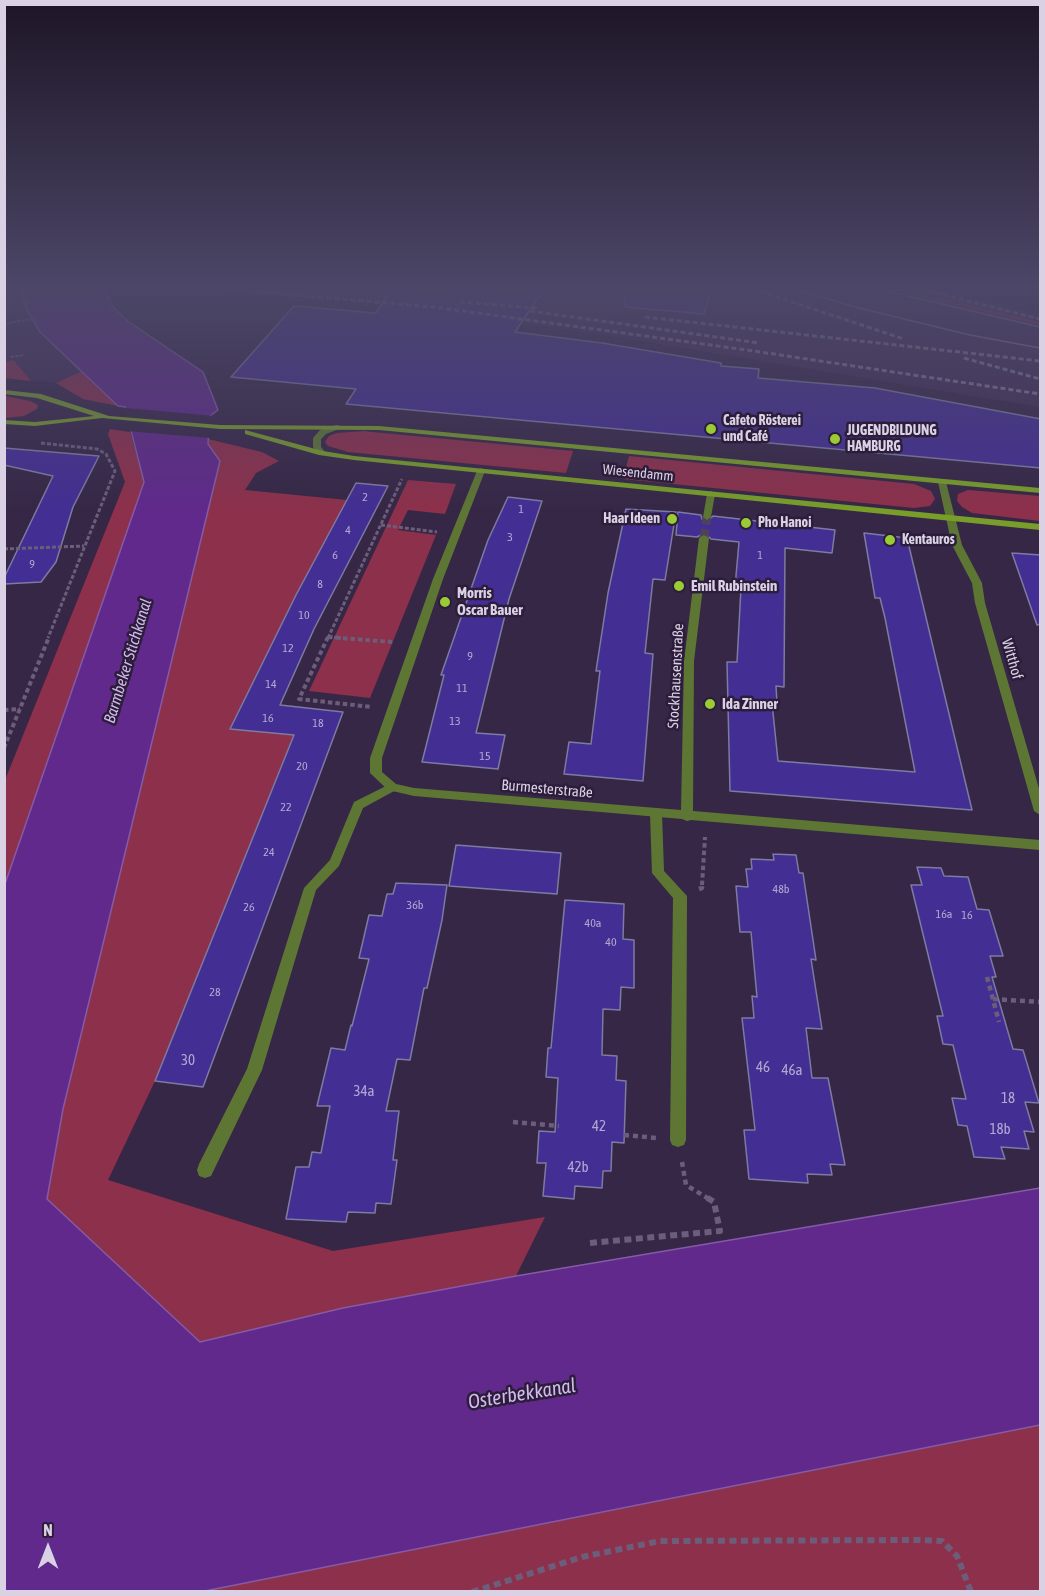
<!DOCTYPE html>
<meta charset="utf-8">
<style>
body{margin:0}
#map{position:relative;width:1045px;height:1596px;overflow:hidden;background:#362746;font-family:"Asap Condensed",sans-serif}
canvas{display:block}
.frame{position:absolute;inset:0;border:6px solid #dad1e5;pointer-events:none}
.north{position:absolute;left:18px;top:1518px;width:60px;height:60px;-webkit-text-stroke:4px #2c1d3b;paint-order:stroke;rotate:0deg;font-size:16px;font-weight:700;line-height:24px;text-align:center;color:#dad1e5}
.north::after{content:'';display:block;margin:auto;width:21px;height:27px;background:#dad1e5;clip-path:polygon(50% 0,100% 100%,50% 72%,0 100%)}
</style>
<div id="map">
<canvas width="1045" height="1596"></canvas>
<div class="frame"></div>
<div class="north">N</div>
</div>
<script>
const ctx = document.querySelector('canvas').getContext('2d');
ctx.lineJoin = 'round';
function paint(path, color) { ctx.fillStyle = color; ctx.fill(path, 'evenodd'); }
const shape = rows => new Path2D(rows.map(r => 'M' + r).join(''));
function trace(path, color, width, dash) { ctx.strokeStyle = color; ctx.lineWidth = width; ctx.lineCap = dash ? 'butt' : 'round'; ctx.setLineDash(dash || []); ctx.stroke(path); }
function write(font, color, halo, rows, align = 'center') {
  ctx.font = font + ' "Asap Condensed",sans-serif'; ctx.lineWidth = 5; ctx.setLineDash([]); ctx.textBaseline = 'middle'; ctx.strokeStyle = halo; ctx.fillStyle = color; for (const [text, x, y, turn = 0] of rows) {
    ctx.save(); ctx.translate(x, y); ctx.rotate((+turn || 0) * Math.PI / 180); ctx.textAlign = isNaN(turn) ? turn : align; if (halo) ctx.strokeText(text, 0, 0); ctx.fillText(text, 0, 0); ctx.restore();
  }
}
paint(shape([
 [4,289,21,289,26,308,40,332,82,371,56,383,5,378],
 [182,289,933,289,1040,314,1040,407,611,336,473,316,333,299]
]), '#402d52');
paint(shape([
 [886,289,906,289,1040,322,1040,325],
 [14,360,14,361,31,381,5,378,5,362],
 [82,371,118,406,83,399,56,383],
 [5,396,30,401,38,405,37,409,24,416,5,418],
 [110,429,130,432,144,482,5,884,5,780,125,482,108,434],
 [364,431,372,432,573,451,566,473,348,452,328,446,325,442,329,436,337,433],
 [208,439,262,452,279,461,256,473,245,490,347,500,230,728,294,734,155,1081,108,1180,333,1251,545,1217,516,1276,343,1308,200,1342,46,1199,63,1109,220,461,208,444],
 [629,456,914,484,931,491,935,499,930,506,914,508,623,479],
 [408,480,456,484,445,514,408,510,398,530,436,535,370,698,309,691],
 [968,490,1040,496,1040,521,972,513,962,507,957,501,958,494],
 [1040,1425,1040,1591,205,1591]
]), '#8d304b');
const water = shape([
 [21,289,98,289,106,292,112,306,129,322,203,372,218,410,210,416,208,444,220,461,63,1109,47,1199,200,1342,343,1308,516,1276,1040,1188,1040,1425,205,1591,5,1592,5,884,144,482,125,407,118,406,40,332,26,308,21,289]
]);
paint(water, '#60298b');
trace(water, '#855ba6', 1.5);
paint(shape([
 [114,407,215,416,213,418,211,438,126,431,122,409]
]), '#362746');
const building = shape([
 [391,289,544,289,515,332,602,343,721,363,721,366,759,369,758,378,875,388,1041,419,1041,468,346,404,356,389,231,377,294,306,376,313,391,289],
 [626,289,711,289,704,314,625,307,626,289],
 [4,448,99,456,73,507,56,562,41,582,4,584,4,578,53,476,4,465,4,448],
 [356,483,388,486,314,629,280,705,343,712,203,1087,155,1081,294,735,230,729,296,595,356,483],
 [508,497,542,501,509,599,476,733,505,735,498,769,422,762,444,675,441,675,488,540,508,497],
 [626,509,676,512,665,580,653,579,645,653,653,654,643,781,564,774,569,742,591,744,600,671,596,671,608,593,626,509],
 [678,512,701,515,702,519,707,522,713,516,835,530,832,553,785,548,784,687,776,686,777,703,772,703,778,761,915,772,885,618,880,598,875,598,864,533,907,538,972,810,730,791,727,662,737,662,741,588,735,587,739,542,711,539,705,533,697,537,676,535,678,512],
 [1012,553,1041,555,1041,624,1037,625,1012,553],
 [456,845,561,853,557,894,449,886,456,845],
 [773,854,796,855,799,873,803,873,816,960,811,959,822,1029,806,1028,812,1078,828,1078,845,1165,830,1164,832,1175,807,1174,808,1183,749,1179,744,1130,755,1130,742,1018,754,1018,752,996,757,997,751,932,740,932,736,886,748,887,746,869,752,869,751,859,774,860,773,854],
 [917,867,941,868,944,876,968,877,977,909,989,910,1003,956,990,956,996,977,992,977,1013,1049,1023,1050,1039,1103,1025,1102,1034,1132,1024,1131,1029,1149,1001,1147,1005,1159,974,1157,967,1126,958,1125,952,1098,966,1099,953,1045,943,1044,937,1016,943,1016,911,885,922,885,917,867],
 [396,883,447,885,442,920,427,988,424,988,410,1060,397,1059,386,1111,399,1111,393,1160,397,1160,391,1204,376,1203,375,1213,348,1212,346,1222,286,1219,296,1167,309,1167,312,1152,321,1153,330,1106,317,1106,331,1048,345,1050,351,1025,352,1026,369,959,359,958,369,915,382,916,387,894,393,894,396,883],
 [565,900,624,904,623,939,634,940,634,988,621,987,620,1010,603,1009,602,1055,617,1056,616,1080,626,1081,624,1143,612,1142,611,1171,603,1171,602,1188,575,1186,574,1199,543,1196,546,1163,537,1163,539,1131,555,1132,558,1078,546,1077,548,1048,551,1048,565,900]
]);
paint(building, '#432e93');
trace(building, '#7d7ba1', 1.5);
trace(shape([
 [704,538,707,517]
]), '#4f405e', 9, [9, 4.5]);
trace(shape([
 [4,324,37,318],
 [11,357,24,355]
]), '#6c5e7a', 2, [3, 1.5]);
trace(shape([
 [41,443,97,449,106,454,115,471,48,638],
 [381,525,437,532],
 [4,549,84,546],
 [328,637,341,638],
 [328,638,402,479]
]), '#6c5e7a', 3, [4, 2]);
trace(shape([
 [328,637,393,642],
 [328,637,299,699,372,707],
 [4,710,20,709],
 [4,748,49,637],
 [702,885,705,837]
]), '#6c5e7a', 4, [4.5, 3]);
trace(shape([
 [699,889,702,888,702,884],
 [987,977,999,1022],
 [993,999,1040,1002],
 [513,1122,559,1126],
 [624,1135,657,1138],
 [682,1162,686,1185,709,1199]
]), '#6c5e7a', 4.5, [5, 4]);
trace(shape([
 [590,1243,720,1231,714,1202,706,1197],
 [472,1592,582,1557,660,1541,920,1540,942,1541,957,1556,971,1592]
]), '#6c5e7a', 6, [7, 4.5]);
paint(shape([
 [336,425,339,425,339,429,326,434,321,439,321,447,326,453,319,455,313,447,313,438,320,430,336,425],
 [392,783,398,787,396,790,363,808,339,866,316,890,262,1070,211,1176,205,1178,199,1176,197,1170,199,1164,247,1069,304,888,330,860,354,802,392,783],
 [656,810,662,814,664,871,687,896,686,1140,684,1145,678,1147,672,1145,670,1140,673,898,652,873,650,814,656,810]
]), '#5e7634');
paint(shape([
 [481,468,485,471,443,579,382,758,382,772,396,784,414,788,681,810,684,661,699,538,704,535,709,538,694,661,693,811,1040,840,1040,850,691,820,687,821,682,819,414,796,388,790,370,773,370,758,433,579,477,471,481,468],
 [942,479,946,482,962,545,982,583,985,603,1040,792,1040,815,1034,811,975,603,972,583,952,545,938,482,942,479],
 [711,491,715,494,711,517,707,520,703,517,707,494,711,491]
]), '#5e7634');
paint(shape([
 [4,390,41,394,109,416,220,425,379,426,1040,488,1040,493,379,430,220,429,102,418,35,426,4,424,4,420,35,422,94,416,37,398,4,394,4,390],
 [245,430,323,451,354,456,1040,524,1040,530,354,460,319,455,245,434,245,430]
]), '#789e29');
trace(shape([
 [794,289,855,307,970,335,1040,348],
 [878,289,1040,327]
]), '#877b95', 1.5);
trace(shape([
 [223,289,434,307,747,350,1040,394],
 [753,289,904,339],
 [920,289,1040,319],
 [460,302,538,308],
 [530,311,759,343],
 [645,317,1040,361],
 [964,358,1040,379]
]), '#877b95', 3, [5, 3]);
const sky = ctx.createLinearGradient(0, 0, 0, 512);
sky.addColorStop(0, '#1e1526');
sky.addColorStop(0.56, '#4c4768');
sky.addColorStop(1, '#4c476800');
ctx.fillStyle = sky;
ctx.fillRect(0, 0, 1045, 512);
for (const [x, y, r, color] of [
 [711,429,6,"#9acb34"],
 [835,439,6,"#9acb34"],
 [672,519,6,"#9acb34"],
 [746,523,6,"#9acb34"],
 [890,540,6,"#9acb34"],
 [679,586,6,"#9acb34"],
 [445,602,6,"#9acb34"],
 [710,704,6,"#9acb34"]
]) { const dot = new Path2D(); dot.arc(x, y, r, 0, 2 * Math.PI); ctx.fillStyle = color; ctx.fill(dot); trace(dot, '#2c1d3b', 2); }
write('12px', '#b4a8d0', null, [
 ["2",365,497],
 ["1",521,509],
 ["4",348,530],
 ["3",510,537],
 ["6",335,555],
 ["1",760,555],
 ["9",32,564],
 ["8",320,584],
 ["10",304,615],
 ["12",288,648],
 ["9",470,656],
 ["14",271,684],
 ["11",462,688],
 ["16",268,718],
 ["13",455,721],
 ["18",318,723],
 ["15",485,756],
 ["20",302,766],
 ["22",286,807],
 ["24",269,852],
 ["48b",781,889],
 ["36b",415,905],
 ["26",249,907],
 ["16a",944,914],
 ["16",967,915],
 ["40a",593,923],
 ["40",611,942],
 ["28",215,992]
]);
write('bold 14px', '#dad1e5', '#2c1d3b', [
 ["Cafeto Rösterei",723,421],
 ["und Café",723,437],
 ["JUGENDBILDUNG",847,431],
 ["HAMBURG",847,447],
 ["Haar Ideen",660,519,"right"],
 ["Pho Hanoi",758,523],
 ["Kentauros",902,540]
], 'left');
write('14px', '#dad1e5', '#2c1d3b', [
 ["Wiesendamm",638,473,6]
]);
write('bold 15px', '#dad1e5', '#2c1d3b', [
 ["Emil Rubinstein",691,586],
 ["Morris",457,593],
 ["Oscar Bauer",457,610],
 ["Ida Zinner",722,704]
], 'left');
write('15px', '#dad1e5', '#2c1d3b', [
 ["Witthof",1012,659,74],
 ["Stockhausenstraße",676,676,-87],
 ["Burmesterstraße",547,789,5]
]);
write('15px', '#b4a8d0', null, [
 ["30",188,1060],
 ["46",763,1067],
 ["46a",792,1070],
 ["34a",364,1091],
 ["18",1008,1098],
 ["42",599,1126],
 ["18b",1000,1129],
 ["42b",578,1167]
]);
write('italic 16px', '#d2baec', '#2c1d3b', [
 ["Barmbeker Stichkanal",128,661,-73]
]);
write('italic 20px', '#d2baec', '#2c1d3b', [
 ["Osterbekkanal",522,1394,-9]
]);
</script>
